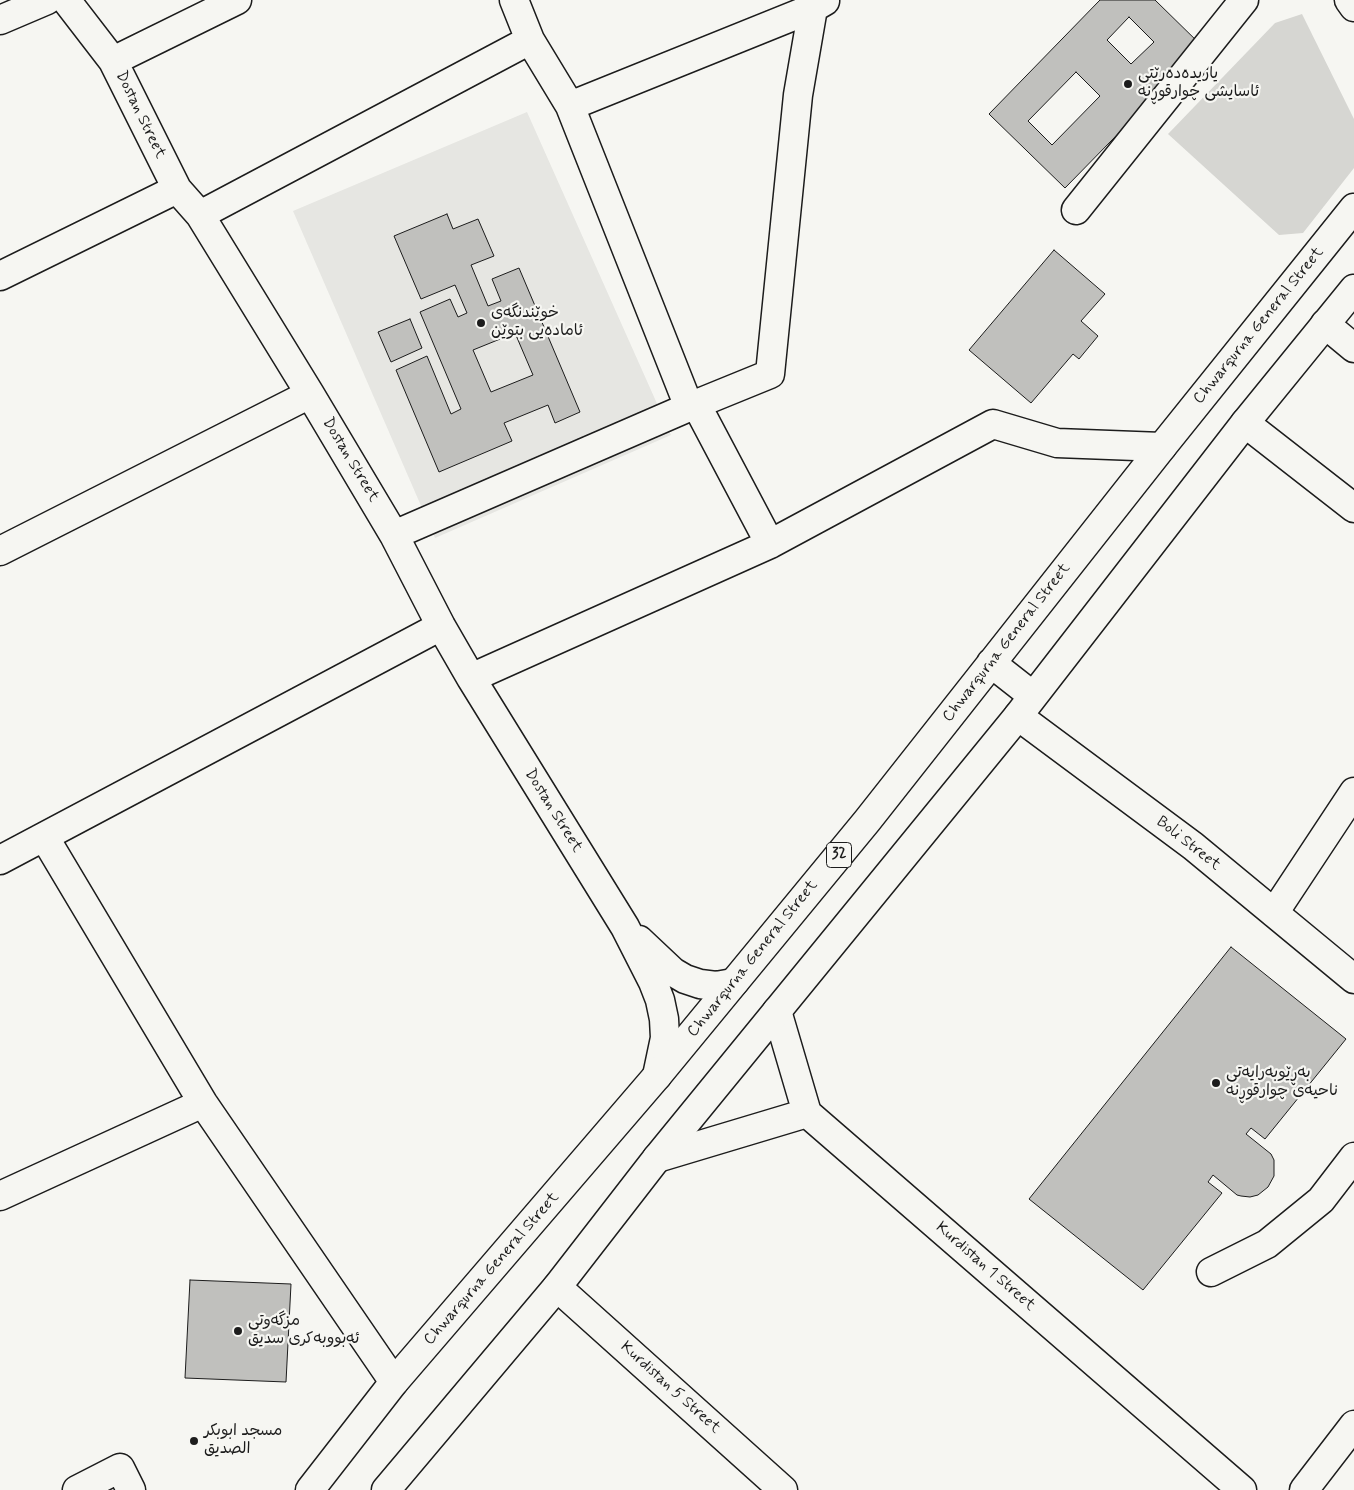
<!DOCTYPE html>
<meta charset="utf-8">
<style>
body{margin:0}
canvas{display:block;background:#f6f6f2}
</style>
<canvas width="1354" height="1490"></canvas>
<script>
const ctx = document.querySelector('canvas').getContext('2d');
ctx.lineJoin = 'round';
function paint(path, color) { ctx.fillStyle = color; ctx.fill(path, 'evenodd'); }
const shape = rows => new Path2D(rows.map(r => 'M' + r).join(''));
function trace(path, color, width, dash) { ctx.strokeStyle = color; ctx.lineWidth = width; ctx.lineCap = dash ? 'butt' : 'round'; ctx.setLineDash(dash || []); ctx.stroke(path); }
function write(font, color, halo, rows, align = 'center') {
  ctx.font = font + ' Mynerve,"Playpen Sans Arabic",sans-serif'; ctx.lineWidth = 4.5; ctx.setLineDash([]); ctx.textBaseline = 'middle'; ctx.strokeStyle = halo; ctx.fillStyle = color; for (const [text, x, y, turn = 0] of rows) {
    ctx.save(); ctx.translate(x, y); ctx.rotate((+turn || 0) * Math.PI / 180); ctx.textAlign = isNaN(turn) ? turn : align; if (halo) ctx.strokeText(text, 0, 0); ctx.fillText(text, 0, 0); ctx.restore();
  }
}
paint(shape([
 [527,112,671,435,435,538,293,211]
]), '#e6e6e2');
paint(shape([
 [1302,14,1354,119,1354,168,1303,233,1279,235,1168,134,1275,23]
]), '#d6d6d2');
const building = shape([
 [1100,0,1155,0,1203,47,1065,188,989,114,1100,0],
 [1129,17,1154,42,1131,64,1107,40,1129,17],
 [1076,72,1100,96,1052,145,1028,121,1076,72],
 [447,214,453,229,478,219,494,256,471,265,488,306,501,301,492,279,519,268,580,412,555,423,548,405,504,423,512,441,439,472,396,370,427,356,451,414,461,409,420,312,450,299,458,317,467,313,455,285,421,299,394,236,447,214],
 [515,333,533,375,491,392,473,350,515,333],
 [1054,250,1105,294,1081,321,1098,336,1079,359,1073,354,1031,403,969,350,1054,250],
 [410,319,422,348,391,362,378,332,410,319],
 [1231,947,1346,1039,1265,1139,1251,1128,1246,1134,1271,1154,1274,1160,1274,1176,1268,1187,1258,1195,1250,1197,1241,1196,1237,1195,1213,1175,1208,1182,1222,1193,1143,1290,1029,1199,1231,947],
 [190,1280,291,1284,286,1382,185,1378,190,1280]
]);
paint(building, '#c0c0bd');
trace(building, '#1c1c1c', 1);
const minor = shape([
 [66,0,113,61,177,189,200,215,310,394,394,535,441,626,471,678,625,927,653,982,660,1000,664,1019,665,1038,657,1076],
 [514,0,530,40,570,106,689,407],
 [1349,0,1354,7],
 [0,20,47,0],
 [113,61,237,0],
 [570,106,813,8,825,1],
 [1076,210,1244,0],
 [200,215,530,40],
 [0,276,177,189],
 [1325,324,1354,348],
 [696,404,770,544],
 [1245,423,1354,508],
 [394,535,689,407,770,374,798,95,813,8],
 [0,551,310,394],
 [471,678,770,544,993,424,1057,443,1162,447],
 [1018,716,1193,846,1354,979],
 [45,838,203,1103,394,1382],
 [0,860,441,626],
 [1274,913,1354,792],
 [639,940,673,972,685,979,700,984,716,986,733,983,735,981],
 [777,1011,807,1113,1242,1490],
 [657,1158,807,1113],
 [0,1196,203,1103],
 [1211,1272,1267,1244,1321,1200,1354,1157],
 [557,1287,783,1490],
 [77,1490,120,1468,131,1490],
 [1304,1490,1354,1425]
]);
const highway = shape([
 [991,663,1033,696],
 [310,1490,394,1382,657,1076,867,821,1162,447,1354,208],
 [386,1490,557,1287,657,1158,1018,716,1245,423,1354,289]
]);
trace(minor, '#1c1c1c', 31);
trace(highway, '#1c1c1c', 31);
trace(minor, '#f6f6f2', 28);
trace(highway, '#f6f6f2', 28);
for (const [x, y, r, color] of [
 [1128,84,5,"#1c1c1c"],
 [481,323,5,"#1c1c1c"],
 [1216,1083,5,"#1c1c1c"],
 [238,1331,5,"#1c1c1c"],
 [194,1441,5,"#1c1c1c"]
]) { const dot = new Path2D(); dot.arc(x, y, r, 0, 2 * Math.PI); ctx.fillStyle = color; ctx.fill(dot); trace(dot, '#f6f6f2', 2); }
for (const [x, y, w] of [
 [839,855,25]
]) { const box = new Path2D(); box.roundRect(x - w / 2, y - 12.5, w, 25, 4); ctx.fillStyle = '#f6f6f2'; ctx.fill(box); trace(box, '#1c1c1c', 1); }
write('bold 15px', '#1c1c1c', null, [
 ["32",839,855]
]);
write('16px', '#1c1c1c', '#f6f6f2', [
 ["یاریدەدەرێتی",1138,75],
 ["ئاسایشی چوارقوڕنە",1138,93],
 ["خوێندنگەی",491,314],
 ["ئامادەیی بتوێن",491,332],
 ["بەڕێوبەرایەتی",1226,1074],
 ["ناحیەی چوارقوڕنە",1226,1092],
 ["مزگەوتی",248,1322],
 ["ئەبووبەکری سدیق",248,1340],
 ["مسجد ابوبكر",204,1432],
 ["الصديق",204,1450]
], 'left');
write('16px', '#1c1c1c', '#f6f6f2', [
 ["Dostan Street",140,115,64],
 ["Chwarqurna General Street",1259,326,-51],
 ["Dostan Street",350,460,59],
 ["Chwarqurna General Street",1007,643,-52],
 ["Dostan Street",553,811,58],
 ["Boli Street",1188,844,38],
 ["Chwarqurna General Street",753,959,-51],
 ["Kurdistan 1 Street",985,1267,41],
 ["Chwarqurna General Street",492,1269,-49],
 ["Kurdistan 5 Street",670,1388,42]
]);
</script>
